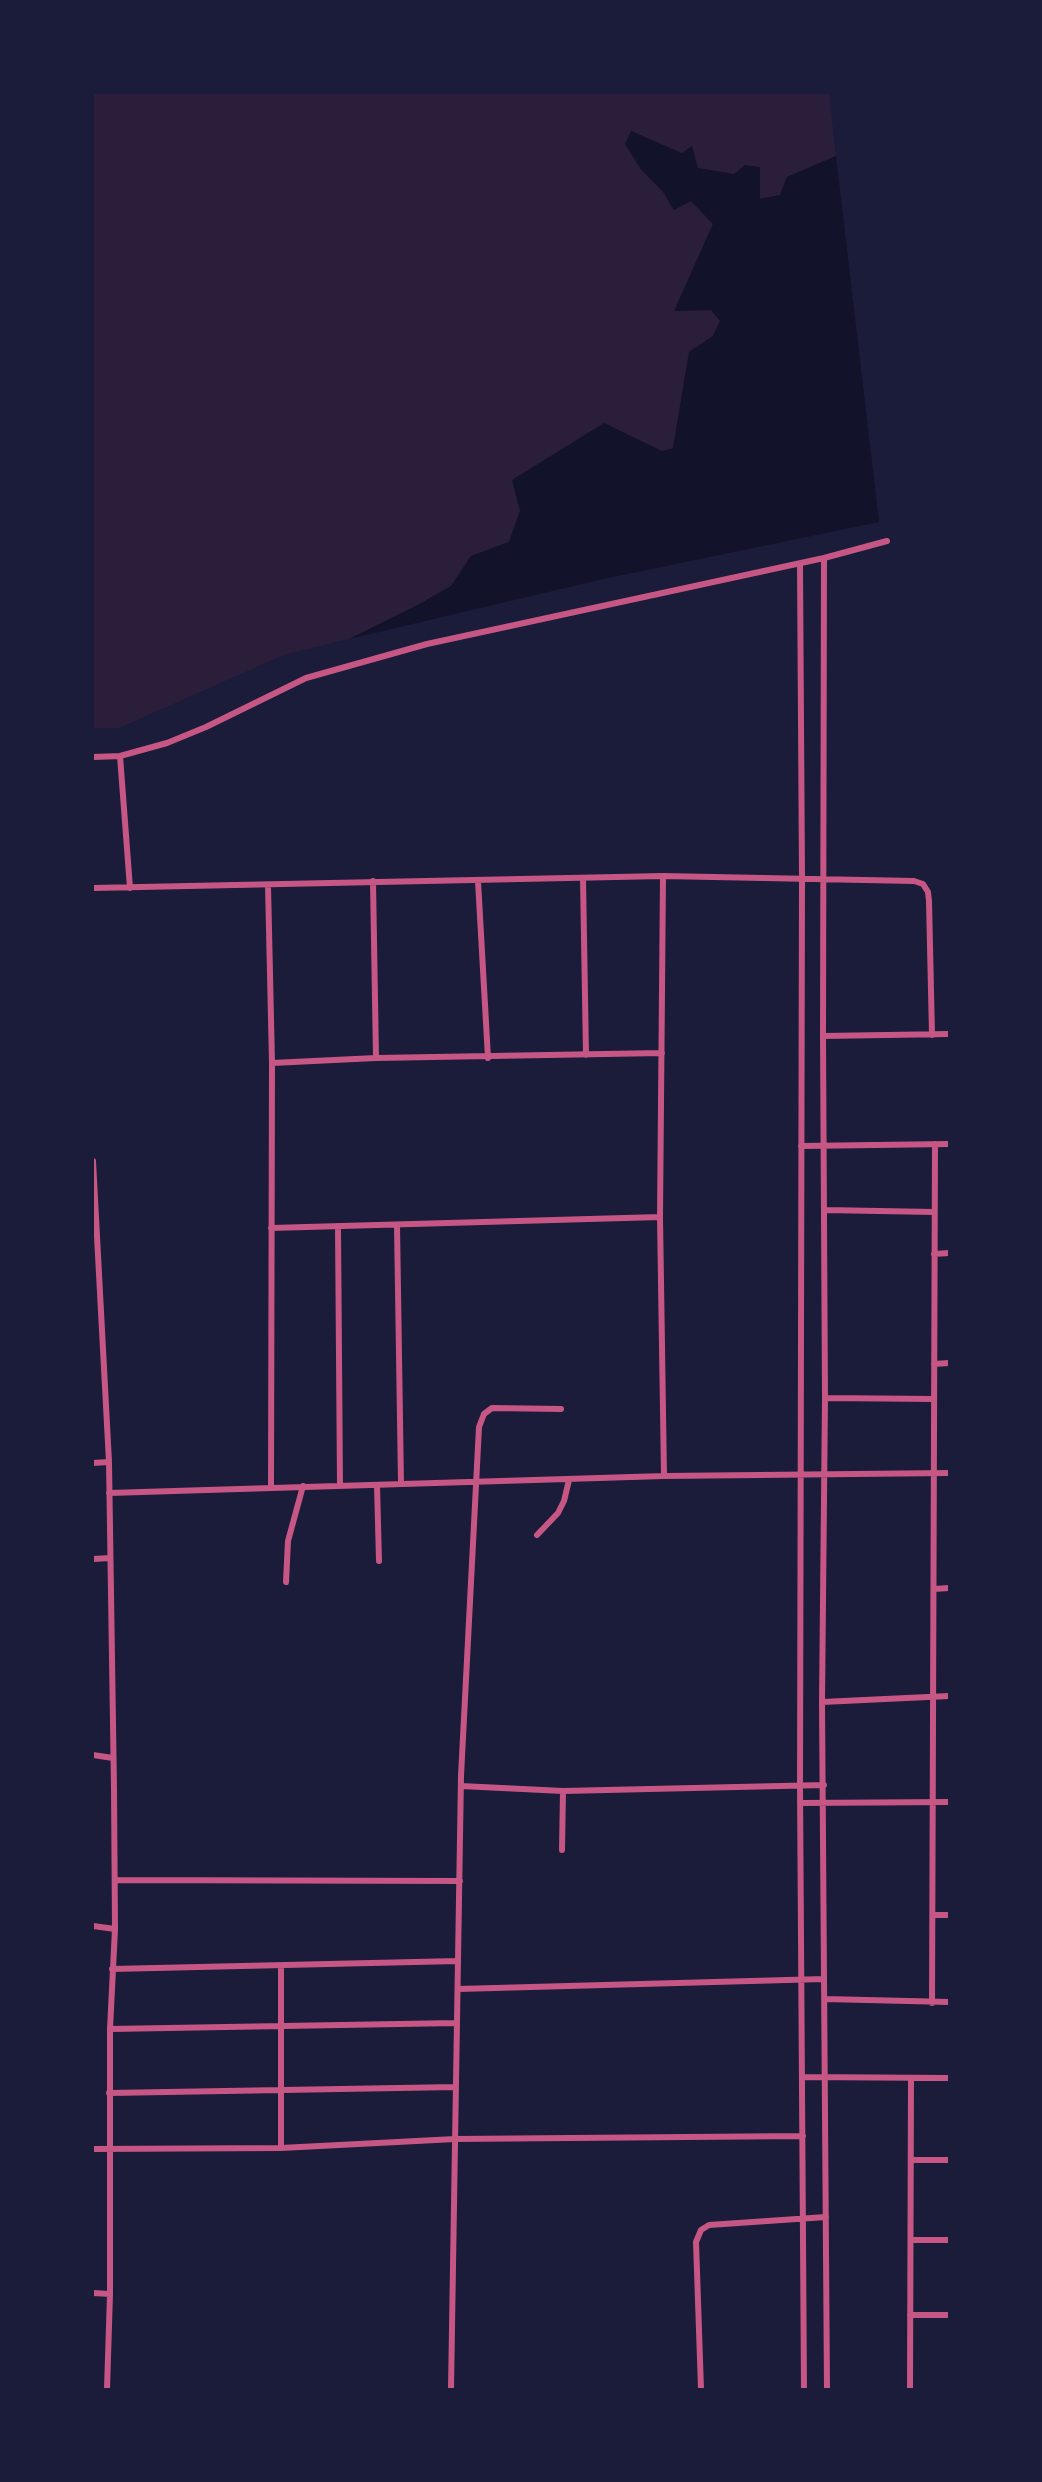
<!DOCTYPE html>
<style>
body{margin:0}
#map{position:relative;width:1042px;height:2482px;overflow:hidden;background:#1b1b3a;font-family:Mulish,sans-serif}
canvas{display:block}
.frame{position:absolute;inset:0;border:94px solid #1b1b3a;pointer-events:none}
</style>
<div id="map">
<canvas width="1042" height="2482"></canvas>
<div class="frame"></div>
</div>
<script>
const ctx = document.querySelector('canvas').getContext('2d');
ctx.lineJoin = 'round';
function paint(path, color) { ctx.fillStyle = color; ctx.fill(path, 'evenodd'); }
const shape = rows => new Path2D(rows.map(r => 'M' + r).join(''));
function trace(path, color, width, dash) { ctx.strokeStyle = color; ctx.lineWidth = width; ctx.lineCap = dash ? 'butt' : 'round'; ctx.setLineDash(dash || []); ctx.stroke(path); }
paint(shape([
 [93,93,829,93,836,156,787,177,780,195,760,199,734,174,698,168,682,153,640,168,664,193,673,210,691,201,713,224,675,311,712,310,720,321,713,336,689,352,673,449,662,452,604,423,520,511,509,542,471,556,451,586,418,605,349,639,286,654,119,728,93,728]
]), '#2a1e3b');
paint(shape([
 [631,131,682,153,692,146,698,168,734,174,745,165,760,167,760,199,780,195,787,177,836,156,879,522,603,579,349,639,418,605,451,586,471,556,509,542,520,511,512,480,604,423,662,451,673,448,689,352,713,336,720,321,711,310,674,311,713,224,691,201,674,210,664,193,640,168,625,144]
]), '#12122b');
trace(shape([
 [824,558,823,1036,825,1398,822,1702,827,2389],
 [800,564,802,879,800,1786,804,2389],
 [120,756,130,888],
 [93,757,120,756,167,743,206,727,306,678,427,644,824,558,887,541],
 [663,876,660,1217,664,1476],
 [583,878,586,1055],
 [373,881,376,1058],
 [478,881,488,1058],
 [268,885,272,1063,271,1487],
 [93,888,663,876,914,881,923,884,928,892,929,901,932,1035],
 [823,1036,949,1034],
 [272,1063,376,1058,662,1053],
 [801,1146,949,1144],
 [93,1161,109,1462,114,1789,115,1929,110,2029,110,2294,107,2389],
 [824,1210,934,1212],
 [397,1225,401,1484],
 [338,1226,340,1486],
 [271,1228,660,1217],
 [934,1254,949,1253],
 [934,1364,949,1363],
 [825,1398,934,1399],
 [93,1463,109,1462],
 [377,1485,379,1561],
 [109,1493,664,1476,949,1473],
 [537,1535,558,1513,564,1501,569,1480],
 [93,1559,110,1558],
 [286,1582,288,1541,303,1486],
 [934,1589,949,1588],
 [822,1702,949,1696],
 [93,1755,113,1758],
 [461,1786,563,1791,824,1785],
 [800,1803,949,1802],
 [562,1850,563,1791],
 [115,1880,460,1881],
 [933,1915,949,1915],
 [93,1926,115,1929],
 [281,1966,281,2148],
 [112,1969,458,1961],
 [458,1989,824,1979],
 [825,1999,949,2002],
 [932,2003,935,1144],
 [110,2029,457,2023],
 [802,2077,949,2078],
 [109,2093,456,2087],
 [93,2149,281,2148,455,2139,803,2136],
 [911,2160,949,2160],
 [911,2240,949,2240],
 [93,2293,110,2294],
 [910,2315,949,2315],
 [451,2389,461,1776,479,1427,484,1414,492,1408,561,1409],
 [701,2389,696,2242,701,2230,709,2225,826,2217],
 [910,2389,911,2078]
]), '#c65784', 6);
</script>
